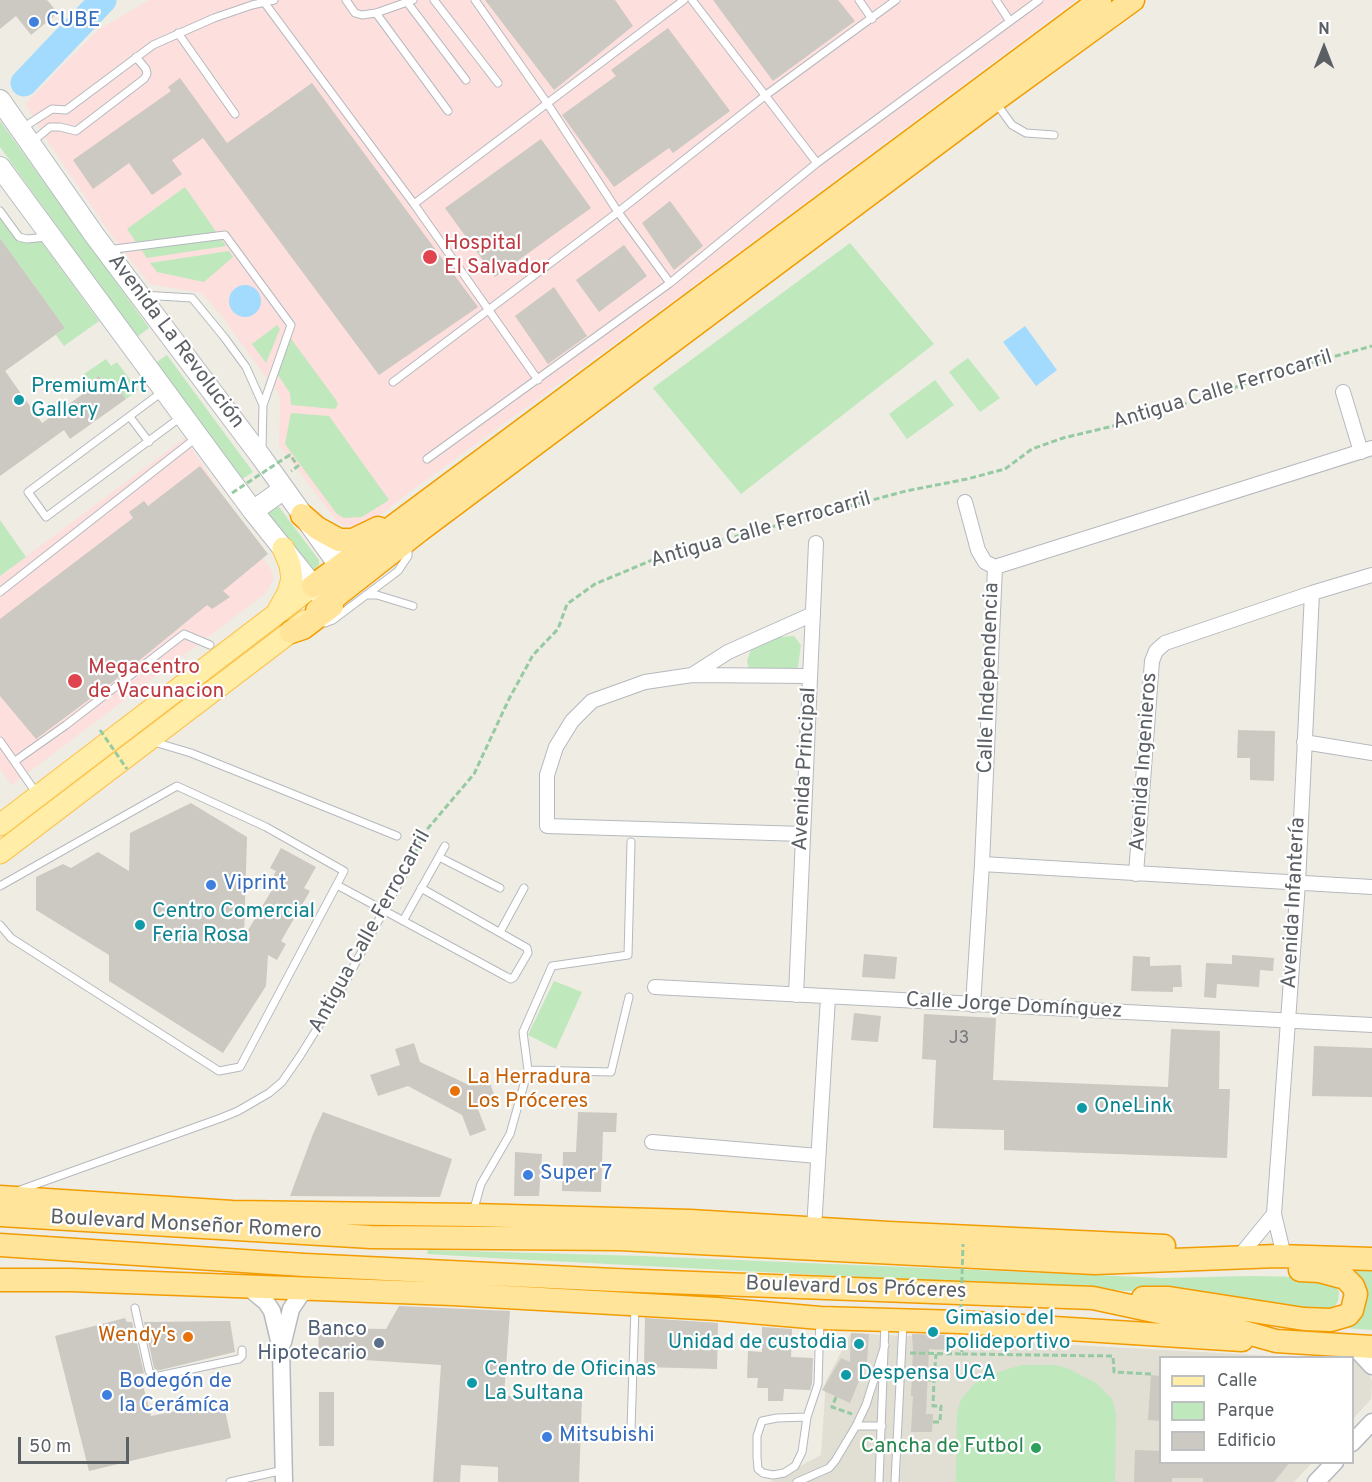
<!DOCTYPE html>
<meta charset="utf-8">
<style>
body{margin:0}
#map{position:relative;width:1372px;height:1482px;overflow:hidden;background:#efece3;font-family:Overpass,sans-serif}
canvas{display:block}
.legend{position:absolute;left:1159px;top:1356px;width:195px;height:108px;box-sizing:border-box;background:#fff;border:2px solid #bdbfc1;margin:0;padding:8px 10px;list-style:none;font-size:18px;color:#5b6065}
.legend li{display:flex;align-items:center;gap:12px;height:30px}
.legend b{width:30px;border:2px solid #bdbfc1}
.north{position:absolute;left:1294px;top:18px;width:60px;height:60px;-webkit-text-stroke:4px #fff;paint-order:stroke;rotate:0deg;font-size:16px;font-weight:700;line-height:24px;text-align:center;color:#5b6065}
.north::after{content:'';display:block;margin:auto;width:21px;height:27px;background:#5b6065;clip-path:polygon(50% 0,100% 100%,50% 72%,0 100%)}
.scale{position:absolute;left:18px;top:1437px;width:111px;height:27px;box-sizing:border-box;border:3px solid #5b6065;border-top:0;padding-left:8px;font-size:18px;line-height:21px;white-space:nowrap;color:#5b6065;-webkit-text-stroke:4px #fff;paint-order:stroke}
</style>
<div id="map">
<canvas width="1372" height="1482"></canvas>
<ul class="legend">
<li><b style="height:8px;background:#ffeda8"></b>Calle</li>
<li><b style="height:16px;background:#bfe8bd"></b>Parque</li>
<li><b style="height:16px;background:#ccc8c2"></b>Edificio</li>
</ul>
<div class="north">N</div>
<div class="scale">50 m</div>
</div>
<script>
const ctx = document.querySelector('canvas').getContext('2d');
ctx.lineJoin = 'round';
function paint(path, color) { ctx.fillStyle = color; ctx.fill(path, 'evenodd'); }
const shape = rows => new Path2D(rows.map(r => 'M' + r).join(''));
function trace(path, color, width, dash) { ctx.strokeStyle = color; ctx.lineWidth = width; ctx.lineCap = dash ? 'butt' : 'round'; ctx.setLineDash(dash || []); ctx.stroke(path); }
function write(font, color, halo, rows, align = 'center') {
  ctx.font = font + ' Overpass,sans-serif'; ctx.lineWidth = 4.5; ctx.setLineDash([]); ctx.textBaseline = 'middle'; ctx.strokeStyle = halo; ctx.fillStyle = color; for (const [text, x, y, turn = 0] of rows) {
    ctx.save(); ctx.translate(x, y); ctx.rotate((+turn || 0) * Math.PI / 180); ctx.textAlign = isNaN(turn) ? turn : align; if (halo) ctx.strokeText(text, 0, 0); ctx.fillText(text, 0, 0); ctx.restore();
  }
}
paint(shape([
 [851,1333,1293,1357,1160,1358,1160,1462,1312,1463,1294,1482,770,1482,821,1455,826,1381],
 [1352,1361,1357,1361,1368,1370,1372,1382,1371,1399,1353,1419]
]), '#e1ded3');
paint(shape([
 [149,0,1076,0,669,304,415,488,365,527,345,526,336,520,279,445,280,396,220,314,202,293,150,284,114,239,51,146,25,104,98,30],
 [185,438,271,570,274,579,266,593,12,785,0,769,0,576]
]), '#fddfdd');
paint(shape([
 [0,121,149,328,137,337,0,147],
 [185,187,226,246,147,258,127,229],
 [0,215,19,242,41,241,99,321,64,346,56,335,65,328,0,238],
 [850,243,934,344,741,494,653,388],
 [229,251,233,257,204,282,157,272,150,263],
 [277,325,280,329,266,363,252,344],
 [289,336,336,400,338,404,335,409,291,405,290,393,276,372],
 [167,355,253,472,241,480,155,363],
 [968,358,1000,398,980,412,949,372],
 [106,359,111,366,117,362,138,390,126,399,117,386,109,391,99,377,90,382,84,374],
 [935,380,954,405,907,439,889,414],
 [291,413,329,416,389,500,362,517,344,518,337,514,285,444],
 [274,505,279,507,319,560,319,565,316,569,307,570,268,513,269,508],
 [0,520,26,557,0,576],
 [794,636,801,645,798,667,791,672,749,669,747,661,752,647,769,638],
 [554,981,582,992,556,1049,528,1035],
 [428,1250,643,1256,1163,1278,1250,1276,1309,1277,1336,1286,1339,1292,1338,1301,1335,1306,1328,1311,1168,1293,493,1258,428,1254,427,1253],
 [1372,1268,1372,1330,1345,1328,1346,1269],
 [1021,1365,1055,1365,1067,1368,1096,1383,1112,1399,1116,1414,1115,1482,956,1482,957,1412,962,1398,974,1384,987,1376]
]), '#bfe8bd');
paint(shape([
 '229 301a16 16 0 1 1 32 0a16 16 0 1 1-32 0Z',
 [1025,326,1057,370,1036,386,1003,342]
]), '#a3dbff');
trace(shape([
 [24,83,103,0]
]), '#a3dbff', 27);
paint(shape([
 [0,0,47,0,58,13,31,35,16,16,0,29],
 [485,0,615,0,633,26,554,90],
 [713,0,838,0,855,21,773,81],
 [668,28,730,111,673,153,669,148,614,187,562,115,616,76,611,70],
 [180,78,227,143,312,83,478,307,379,375,203,138,172,160,182,174,152,195,129,163,93,189,73,160,171,91,168,87],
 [541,139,591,208,495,277,445,208],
 [670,201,703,246,674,270,642,223],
 [0,238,65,328,5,371,42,423,90,389,87,385,99,376,109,391,116,385,126,399,70,439,64,430,0,476],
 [624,245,647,276,599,312,576,280],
 [554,287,587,336,548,364,515,316],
 [200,466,268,554,223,591,230,597,212,609,207,605,114,681,36,739,0,696,0,619,133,518,129,512,144,501,148,506],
 [1238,730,1275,731,1274,781,1250,780,1250,758,1237,758],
 [191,803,247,837,244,937,276,883,271,880,276,871,270,868,281,848,316,867,304,888,310,891,281,941,286,944,277,960,268,955,266,986,223,1053,109,981,109,955,36,910,36,877,63,864,71,868,98,852,129,871,130,833],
 [864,954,897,957,895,979,862,977],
 [1232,955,1274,958,1273,971,1260,970,1259,987,1217,984,1216,998,1204,997,1206,963,1232,964],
 [1133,956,1150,957,1150,966,1181,965,1182,987,1173,987,1173,992,1131,991],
 [854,1013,881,1016,878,1042,851,1040],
 [924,1014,996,1018,993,1080,1168,1087,1171,1029,1220,1031,1219,1089,1230,1089,1227,1158,1004,1150,1004,1130,933,1128,936,1060,922,1059],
 [414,1043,420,1062,469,1085,488,1078,495,1097,476,1104,486,1130,470,1136,462,1115,408,1086,378,1096,370,1075,400,1065,395,1049],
 [1314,1046,1372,1048,1372,1097,1312,1096],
 [323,1112,452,1159,440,1197,290,1196,313,1134],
 [578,1112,617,1113,616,1132,603,1132,601,1192,562,1191,563,1152,576,1152],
 [515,1152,542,1154,539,1196,514,1196],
 [399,1306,510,1311,504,1396,582,1398,579,1482,498,1482,498,1467,461,1465,460,1482,433,1482,441,1365,318,1357,319,1328,386,1329],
 [125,1318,127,1322,132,1322,144,1373,140,1374,151,1416,223,1401,231,1438,168,1452,89,1471,55,1336],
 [645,1318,718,1323,717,1369,644,1367],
 [230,1321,235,1352,156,1371,154,1368,144,1322],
 [762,1327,792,1329,791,1357,813,1358,812,1383,810,1390,784,1389,783,1401,768,1401,768,1388,757,1388,758,1378,747,1378,748,1351,762,1352],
 [851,1333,869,1334,867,1361,850,1403,822,1390,841,1358,850,1362],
 [912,1334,955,1335,955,1338,951,1338,951,1350,929,1349,926,1414,933,1414,932,1432,911,1432,913,1396,911,1396,913,1349],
 [1151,1375,1161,1376,1161,1421,1148,1420],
 [319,1392,334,1392,334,1446,319,1446],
 [1135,1450,1161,1451,1161,1462,1290,1462,1274,1482,1203,1482,1203,1478,1172,1478,1172,1482,1134,1482]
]), '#ccc8c2');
const service = shape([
 [346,0,355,13,362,15,376,13,413,0],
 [434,0,498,83],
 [475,0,547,103,618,212,670,283],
 [692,0,817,163],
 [859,0,872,19],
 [996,0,1009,20],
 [264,2,414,204,538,380],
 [407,2,466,80],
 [376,13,448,111],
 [178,33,235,114],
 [996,103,1012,125,1026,133,1054,135],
 [21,129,52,109,66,110,153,45,214,18,252,5,274,0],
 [32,142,50,127,60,127,76,131,144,79,147,74,146,69,136,57],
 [414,204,684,0],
 [0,211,19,237,27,239,47,237],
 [107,250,225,235,291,325,263,405],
 [142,295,192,298,224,337,246,367,263,405,262,449],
 [393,382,618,212,766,95,896,0],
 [162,392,28,492,46,517,181,417],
 [130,417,149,442],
 [427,459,670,283,817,163,1039,0],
 [0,592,196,438],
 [366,595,377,595,413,606],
 [325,623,333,620,398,571,408,556,408,546],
 [0,741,37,794],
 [154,742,191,753,397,836],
 [15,761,66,725,184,634,210,645],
 [439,857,500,888],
 [337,885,507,977,511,979,514,977,528,953,527,948,421,888],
 [0,886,177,786,266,827,344,871,240,1067,219,1071,11,938,0,925],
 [403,921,445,846],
 [500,932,524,888],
 [528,1070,523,1032,552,966,628,955,631,842],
 [20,1190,221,1118,238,1111,269,1093,282,1082,300,1056,341,990,410,862],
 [473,1212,481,1184,510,1134,528,1070,611,1072,629,997],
 [135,1308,149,1371,154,1377,239,1359,242,1356,242,1350],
 [807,1417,777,1418,762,1421,757,1436,757,1457,758,1469,763,1473,773,1475,784,1473,795,1466,802,1452,807,1417,818,1384,820,1320],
 [856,1426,882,1426],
 [631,1429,635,1307],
 [230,1482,284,1470],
 [797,1482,829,1468,835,1461,856,1426,866,1405,885,1345],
 [879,1482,885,1323],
 [895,1482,903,1323]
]);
const minor = shape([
 [1343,392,1361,452],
 [965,502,978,550,985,562,995,567],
 [995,567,1372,448],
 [692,675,728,652,813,614],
 [1304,742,1372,753],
 [803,834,547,826,547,775,556,747,572,721,592,701,645,682,692,675,810,676],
 [982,864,1372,887],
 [1136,874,1152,661,1156,651,1165,643,1312,593,1372,575],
 [655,987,1372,1025],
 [796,995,816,543],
 [973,1005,982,864,995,567],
 [652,1142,818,1156],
 [814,1229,828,997],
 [1243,1252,1274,1214],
 [1284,1256,1274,1214,1298,883,1312,593]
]);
const tertiary = shape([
 [249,1288,266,1302,272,1311,281,1349,284,1482],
 [283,1342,291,1309,301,1294,311,1290],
 [1348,1347,1358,1351,1372,1366],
 [1352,1443,1372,1422],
 [1316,1482,1335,1462]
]);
const secondary = shape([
 [0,100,95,236,262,458,348,578],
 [0,167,253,511,322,597],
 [253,511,284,489]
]);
const primary = shape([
 [279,609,288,593,292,579,290,565,283,548],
 [0,825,313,586],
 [0,853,305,621]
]);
const trunk = shape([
 [302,515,317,528,339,540,353,540,378,528],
 [313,586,1100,0],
 [317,611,419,531,994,101,1133,0],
 [291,632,303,628,332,606],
 [0,1197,232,1212,472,1215,690,1221,888,1233,1164,1246],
 [0,1215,371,1237,619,1239,1095,1263,1277,1256,1372,1259],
 [0,1245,304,1265,614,1280,1093,1298,1219,1325,1276,1341,1372,1347],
 [0,1280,71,1280,453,1294,717,1309,820,1318,960,1322,1242,1340],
 [1143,1298,1169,1298,1304,1319,1331,1320,1348,1315,1352,1310,1356,1294,1353,1286,1345,1278,1319,1271,1300,1270]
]);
trace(service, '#b5b9be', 9);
trace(minor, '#b5b9be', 16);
trace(tertiary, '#b5b9be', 19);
trace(secondary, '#b6bac0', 22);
trace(primary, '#fcc44f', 23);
trace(trunk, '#f29c00', 25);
trace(shape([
 [285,458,290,455,298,466,291,471],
 [415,853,424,833,474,774,509,699,533,655,558,629,567,604,595,584,674,551,726,539,906,491,967,479,1005,469,1032,449,1063,438,1134,421,1165,408,1206,399,1264,376,1372,346],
 [910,1353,962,1354,962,1340,960,1340],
 [962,1354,1113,1356,1114,1372,1151,1374],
 [928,1380,934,1380,936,1354],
 [836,1397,832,1407,852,1414],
 [933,1422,940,1422,941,1406,933,1406,934,1380]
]), '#95caa2', 3, [6, 3]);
trace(service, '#fff', 7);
trace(minor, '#fff', 14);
trace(tertiary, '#fff', 16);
trace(secondary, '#fff', 20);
trace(primary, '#ffeda8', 21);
trace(trunk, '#ffe499', 22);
trace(shape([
 [232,493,285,458],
 [100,730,127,769],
 [961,1310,963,1244]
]), '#95caa2', 3, [6, 3]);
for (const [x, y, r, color] of [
 [34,22,6,"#3f7fe0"],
 [430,257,8,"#e0444e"],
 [19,400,6,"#0f9aa8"],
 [75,681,8,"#e0444e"],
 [211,885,6,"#3f7fe0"],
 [140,925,6,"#0f9aa8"],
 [455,1091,6,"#e8710a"],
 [1082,1108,6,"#0f9aa8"],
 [528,1175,6,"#3f7fe0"],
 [933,1332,6,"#0f9aa8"],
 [188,1337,6,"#e8710a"],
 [379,1343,6,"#5c6f8a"],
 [859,1344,6,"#0f9aa8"],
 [846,1375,6,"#0f9aa8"],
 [472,1383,6,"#0f9aa8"],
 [107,1395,6,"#3f7fe0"],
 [547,1437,6,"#3f7fe0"],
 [1036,1448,6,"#2e9e5b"]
]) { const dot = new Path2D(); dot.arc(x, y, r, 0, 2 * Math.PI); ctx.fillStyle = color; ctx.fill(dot); trace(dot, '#fff', 2); }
write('18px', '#777a7c', null, [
 ["J3",959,1039]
]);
write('21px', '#366cbe', '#fff', [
 ["CUBE",46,22],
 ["Viprint",223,885],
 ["Super 7",540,1175],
 ["Bodegón de",119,1383],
 ["la Cerámíca",119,1407],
 ["Mitsubishi",559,1437]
], 'left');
write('21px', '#be3a42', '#fff', [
 ["Hospital",444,245],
 ["El Salvador",444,269],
 ["Megacentro",88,669],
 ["de Vacunacion",88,693]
], 'left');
write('21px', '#5b6065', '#fff', [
 ["Avenida La Revolución",175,342,53],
 ["Antigua Calle Ferrocarril",1223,391,-17],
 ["Antigua Calle Ferrocarril",761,531,-16],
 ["Calle Independencia",990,678,-88],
 ["Avenida Ingenieros",1145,762,-86],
 ["Avenida Principal",806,769,-87],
 ["Avenida Infantería",1295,903,-87],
 ["Antigua Calle Ferrocarril",371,932,-61],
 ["Calle Jorge Domínguez",1014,1007,3],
 ["Boulevard Monseñor Romero",186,1226,3],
 ["Boulevard Los Próceres",856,1289,2]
]);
write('21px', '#0d838f', '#fff', [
 ["PremiumArt",31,388],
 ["Gallery",31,412],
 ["Centro Comercial",152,913],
 ["Feria Rosa",152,937],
 ["OneLink",1094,1108],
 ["Gimasio del",945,1320],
 ["polideportivo",945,1344],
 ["Unidad de custodia",847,1344,"right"],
 ["Centro de Oficinas",484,1371],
 ["La Sultana",484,1395],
 ["Despensa UCA",858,1375]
], 'left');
write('21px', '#c56008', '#fff', [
 ["La Herradura",467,1079],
 ["Los Próceres",467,1103],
 ["Wendy's",176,1337,"right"]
], 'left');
write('21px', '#4e5e75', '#fff', [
 ["Banco",367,1331],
 ["Hipotecario",367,1355]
], 'right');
write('21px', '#27864d', '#fff', [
 ["Cancha de Futbol",1024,1448]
], 'right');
</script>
